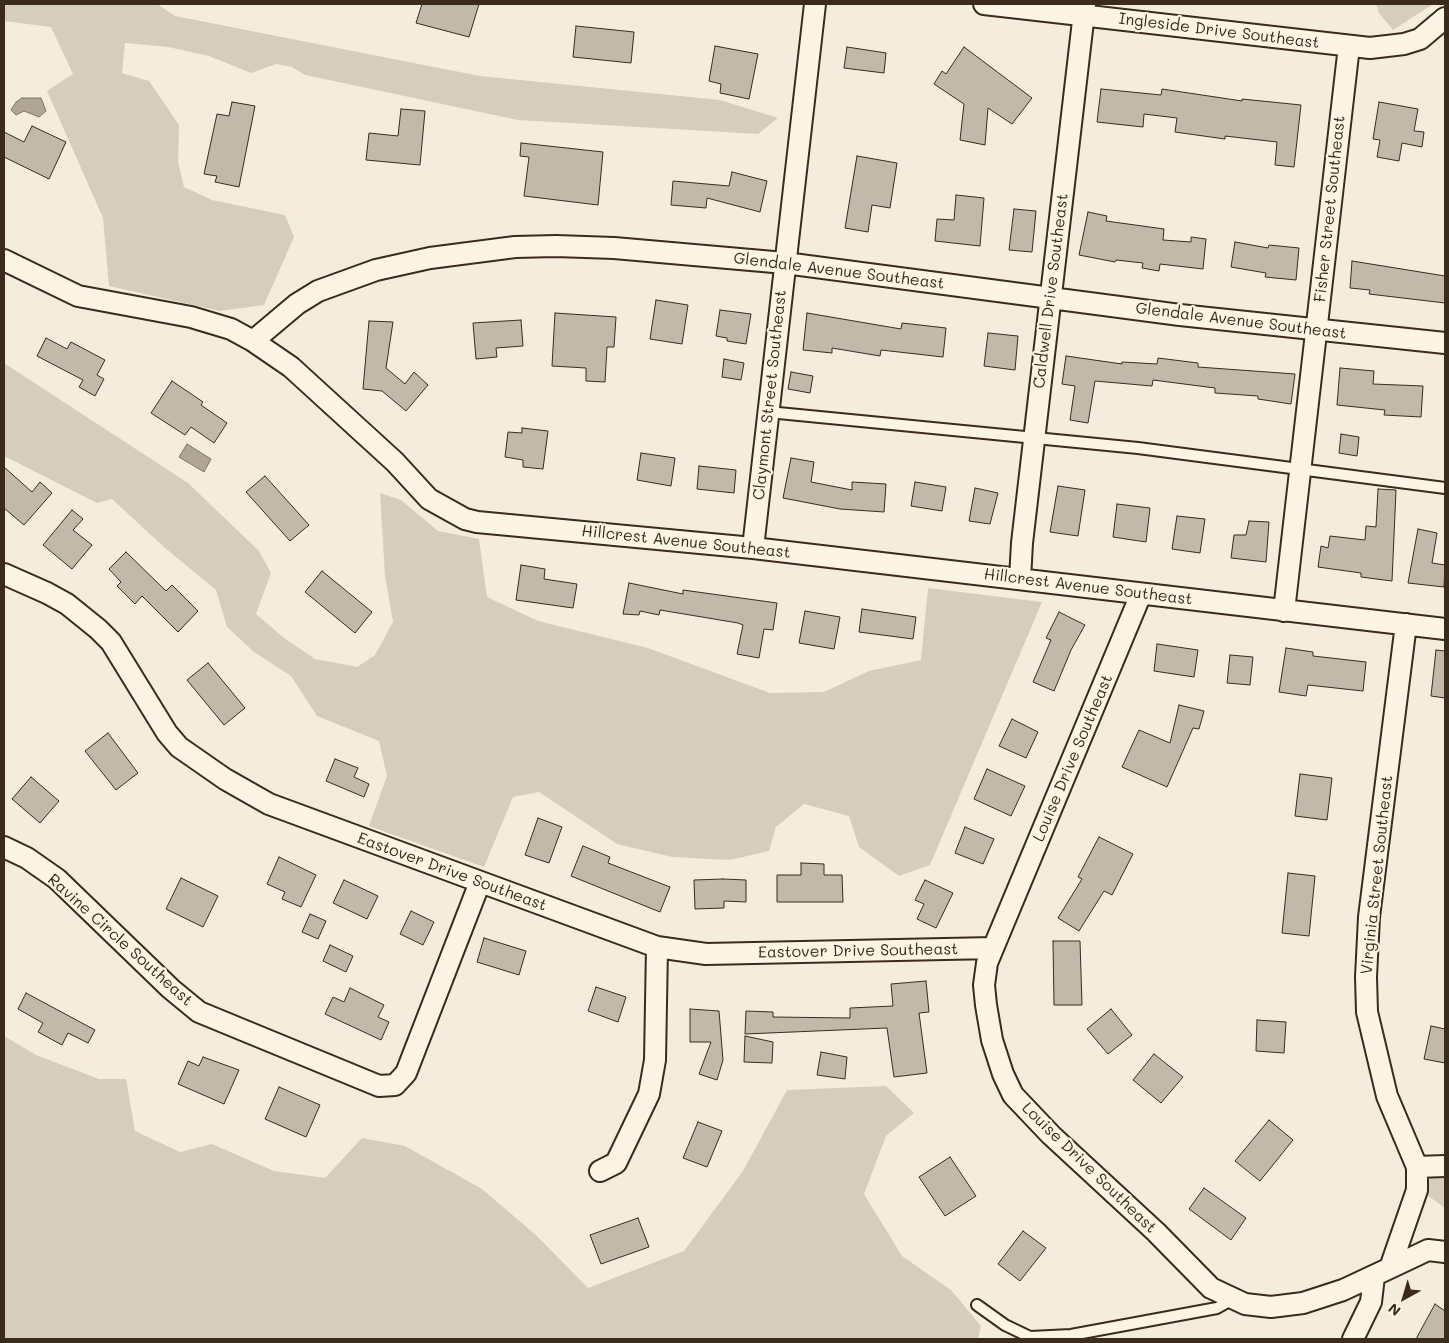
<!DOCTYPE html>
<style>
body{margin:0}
#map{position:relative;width:1449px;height:1343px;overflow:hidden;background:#f4eddd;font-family:Mali,sans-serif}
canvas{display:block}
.frame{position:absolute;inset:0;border:5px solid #3b2a1e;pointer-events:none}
.north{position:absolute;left:1379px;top:1273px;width:50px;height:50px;-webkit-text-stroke:4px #fcf5e5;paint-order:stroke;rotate:219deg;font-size:14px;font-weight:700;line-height:20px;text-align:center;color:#3b2a1e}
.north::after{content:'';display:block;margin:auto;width:18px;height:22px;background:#3b2a1e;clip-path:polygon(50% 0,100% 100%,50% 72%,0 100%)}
</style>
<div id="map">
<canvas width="1449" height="1343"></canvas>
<div class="frame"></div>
<div class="north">N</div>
</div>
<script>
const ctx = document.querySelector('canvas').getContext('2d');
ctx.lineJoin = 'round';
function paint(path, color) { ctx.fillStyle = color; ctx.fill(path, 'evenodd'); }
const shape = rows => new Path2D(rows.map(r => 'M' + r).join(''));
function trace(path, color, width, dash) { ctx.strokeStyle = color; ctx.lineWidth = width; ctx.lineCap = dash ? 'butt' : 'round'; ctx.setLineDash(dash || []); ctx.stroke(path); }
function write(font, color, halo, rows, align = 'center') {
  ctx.font = font + ' Mali,sans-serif'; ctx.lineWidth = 4.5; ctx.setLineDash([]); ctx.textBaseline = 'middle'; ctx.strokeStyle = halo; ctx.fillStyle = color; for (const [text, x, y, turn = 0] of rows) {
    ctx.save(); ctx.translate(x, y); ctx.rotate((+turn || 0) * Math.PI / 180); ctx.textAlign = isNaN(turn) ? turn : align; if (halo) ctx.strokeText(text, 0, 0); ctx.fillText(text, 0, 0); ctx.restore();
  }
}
paint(shape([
 [4,4,157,4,175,16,480,76,720,100,778,118,758,134,518,120,305,75,292,67,276,64,251,73,209,56,168,47,125,43,122,73,149,81,179,125,178,162,184,187,212,200,285,215,294,237,264,305,220,311,109,286,103,218,47,91,73,74,51,27,4,21],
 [1376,4,1433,4,1393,30,1379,13],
 [4,363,188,483,259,551,271,573,256,614,284,638,315,659,357,667,375,655,393,622,385,576,380,493,401,500,438,531,479,539,487,597,538,621,648,648,770,693,824,692,869,671,921,660,928,588,1042,602,930,865,899,876,859,847,849,816,804,804,776,827,769,851,730,860,672,857,617,844,539,792,513,797,484,867,369,826,387,776,379,741,317,716,291,676,254,652,227,627,216,590,165,548,112,499,97,503,4,456],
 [4,1036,36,1055,99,1079,126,1079,135,1131,180,1152,212,1144,274,1171,325,1178,362,1138,405,1146,482,1189,537,1236,588,1288,684,1251,743,1171,787,1090,886,1086,914,1113,886,1136,864,1194,902,1256,951,1290,981,1326,978,1339,4,1339],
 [1431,1172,1445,1172,1445,1208,1427,1195]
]), '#d6cdbd');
const water = shape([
 [22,98,41,98,46,111,39,117,24,111,16,115,11,110,16,102,22,98],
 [187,444,211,459,204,472,179,457,187,444]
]);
paint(water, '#b0a596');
trace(water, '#817466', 1);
const building = shape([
 [422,4,479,4,469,37,416,23,422,4],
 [576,26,634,32,631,63,573,57,576,26],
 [715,46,758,54,749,99,720,93,721,84,709,81,715,46],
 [847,47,886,53,884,73,844,68,847,47],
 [964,47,1032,98,1012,124,988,108,985,145,960,140,964,104,934,84,942,71,946,74,964,47],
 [1101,89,1161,95,1162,89,1242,101,1242,99,1301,105,1294,167,1275,165,1277,142,1225,136,1225,139,1175,132,1177,118,1144,114,1143,127,1097,122,1101,89],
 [232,102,255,106,239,187,215,182,217,176,204,174,217,114,229,116,232,102],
 [1379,102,1418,109,1414,131,1424,132,1422,147,1402,143,1399,161,1377,157,1380,140,1373,139,1379,102],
 [401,109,425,111,420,165,366,160,369,133,398,136,401,109],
 [32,126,66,142,49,179,4,157,4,132,24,142,32,126],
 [521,143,603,152,598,205,524,196,529,157,520,156,521,143],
 [857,156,897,163,890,208,872,205,868,232,845,228,857,156],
 [732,172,767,181,760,212,707,198,706,208,671,205,673,181,729,186,732,172],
 [956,195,984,198,980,246,935,241,937,219,954,220,956,195],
 [1014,209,1036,211,1032,252,1009,250,1014,209],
 [1088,212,1107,216,1106,221,1164,229,1163,240,1191,242,1191,237,1206,239,1203,269,1160,264,1159,271,1142,268,1143,263,1116,260,1115,262,1079,255,1088,212],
 [1235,242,1268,248,1269,245,1299,248,1296,280,1265,277,1266,273,1231,267,1235,242],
 [1352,261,1445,276,1445,303,1369,294,1370,290,1350,288,1352,261],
 [656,300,688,305,682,344,650,339,656,300],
 [720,310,751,314,746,344,727,341,727,338,716,336,720,310],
 [555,313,616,317,614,347,607,347,605,382,586,381,586,368,552,366,555,313],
 [807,313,901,329,902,323,946,328,943,357,881,350,880,356,832,348,832,353,803,350,807,313],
 [521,320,523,346,496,348,497,357,476,359,473,323,521,320],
 [369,321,393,322,386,368,405,384,414,372,428,385,406,411,382,391,363,389,369,321],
 [988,333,1018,336,1015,370,984,366,988,333],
 [46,338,67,349,71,342,105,360,97,375,104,379,95,396,79,387,83,380,37,356,46,338],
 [1066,356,1122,364,1122,362,1157,364,1158,358,1198,363,1198,367,1295,374,1291,404,1258,399,1258,396,1215,393,1215,388,1153,380,1152,386,1095,381,1088,423,1070,420,1075,386,1062,384,1066,356],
 [724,359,744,363,741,380,722,377,724,359],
 [1340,368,1374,371,1373,384,1423,386,1421,417,1384,415,1385,410,1337,405,1340,368],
 [791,372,813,376,810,393,788,389,791,372],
 [172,381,203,402,201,405,227,423,214,443,191,427,185,435,151,413,172,381],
 [522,428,548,431,543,469,523,467,523,460,505,457,508,432,522,433,522,428],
 [1341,434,1359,437,1357,456,1339,453,1341,434],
 [641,453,675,458,671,486,637,480,641,453],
 [791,458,814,462,811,482,852,490,852,482,886,484,884,512,840,509,783,498,791,458],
 [699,466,736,470,734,493,697,489,699,466],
 [4,467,32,492,40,482,52,493,24,525,4,508,4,467],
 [265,476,309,525,290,541,246,492,265,476],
 [915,482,946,487,942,511,911,506,915,482],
 [1058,486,1085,490,1078,536,1050,532,1058,486],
 [975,488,998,493,990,524,969,521,975,488],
 [1378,489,1396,490,1392,581,1361,577,1361,573,1318,567,1321,546,1328,548,1330,536,1365,540,1366,526,1376,527,1378,489],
 [1117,504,1150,508,1146,542,1113,537,1117,504],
 [72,510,83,519,73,530,92,545,72,569,43,545,72,510],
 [1177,516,1205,519,1200,553,1172,549,1177,516],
 [1249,521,1269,522,1266,562,1231,558,1234,535,1246,535,1249,521],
 [1418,529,1437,533,1432,563,1445,565,1444,587,1408,583,1418,529],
 [126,552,166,591,172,585,198,611,178,632,142,596,135,604,117,586,121,582,109,569,126,552],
 [521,565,545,569,544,579,577,584,573,608,516,600,521,565],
 [322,571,372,612,355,633,305,592,322,571],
 [629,583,683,594,683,590,777,603,773,630,764,629,759,658,737,654,743,625,738,623,660,610,659,615,640,611,639,615,623,614,629,583],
 [862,609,916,617,913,639,859,632,862,609],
 [805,611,840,617,834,649,799,643,805,611],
 [1059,612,1085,625,1071,650,1054,691,1033,682,1051,640,1046,638,1059,612],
 [1157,644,1198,650,1194,677,1154,671,1157,644],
 [1286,648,1313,652,1313,656,1366,662,1363,691,1308,685,1306,696,1279,692,1286,648],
 [1436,650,1445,651,1445,698,1431,696,1436,650],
 [1230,655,1253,657,1250,685,1227,683,1230,655],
 [208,663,245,708,224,725,187,680,208,663],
 [1179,705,1204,711,1199,729,1193,728,1167,787,1122,767,1139,730,1170,743,1179,705],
 [1012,719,1038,732,1026,758,999,746,1012,719],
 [108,733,138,773,116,790,85,751,108,733],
 [335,759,358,768,354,777,369,784,364,797,326,781,335,759],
 [987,769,1025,786,1011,816,974,799,987,769],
 [1300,774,1332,778,1327,820,1295,816,1300,774],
 [31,777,59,801,40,823,12,799,31,777],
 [538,818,562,827,549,863,525,855,538,818],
 [965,827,994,839,983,864,955,853,965,827],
 [1099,837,1133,854,1112,895,1104,891,1079,931,1058,918,1082,879,1078,877,1099,837],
 [583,846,610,857,608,863,670,887,660,912,571,876,583,846],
 [279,857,316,875,301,907,282,899,285,892,267,884,279,857],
 [801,863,824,864,824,875,842,875,843,902,777,902,777,875,801,875,801,863],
 [1288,873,1315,876,1309,936,1282,933,1288,873],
 [181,878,218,896,203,927,166,909,181,878],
 [723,879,746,880,746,902,724,901,724,908,695,909,694,880,723,879],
 [344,880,378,896,367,919,333,903,344,880],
 [925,880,953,893,936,928,917,919,924,904,915,900,925,880],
 [411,911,434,922,423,945,400,934,411,911],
 [310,914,326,921,318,939,302,932,310,914],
 [484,938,526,951,519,975,477,962,484,938],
 [1053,941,1080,941,1082,1005,1054,1005,1053,941],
 [330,945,353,956,346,972,323,961,330,945],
 [926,981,929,1012,919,1013,927,1073,894,1077,887,1028,745,1034,746,1011,773,1012,773,1017,850,1018,850,1008,893,1006,891,984,926,981],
 [596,987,626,997,618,1022,588,1011,596,987],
 [350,988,384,1005,378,1017,389,1022,381,1040,325,1014,333,997,344,1002,350,988],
 [26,993,95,1030,88,1043,68,1033,62,1045,38,1032,43,1023,18,1009,26,993],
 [690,1009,719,1011,723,1060,717,1080,699,1074,711,1042,690,1042,690,1009],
 [1111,1009,1132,1035,1108,1054,1087,1029,1111,1009],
 [1257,1020,1286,1022,1284,1053,1256,1051,1257,1020],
 [1431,1026,1445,1029,1445,1063,1424,1059,1431,1026],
 [745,1036,773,1042,772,1063,744,1062,745,1036],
 [821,1052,847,1057,845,1079,817,1075,821,1052],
 [1154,1054,1183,1077,1161,1103,1133,1080,1154,1054],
 [203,1057,239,1070,224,1104,178,1084,188,1061,199,1066,203,1057],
 [279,1087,320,1105,306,1137,265,1119,279,1087],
 [1269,1120,1293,1140,1260,1181,1235,1161,1269,1120],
 [698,1122,722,1131,707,1167,683,1158,698,1122],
 [950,1157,976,1196,945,1216,919,1177,950,1157],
 [1204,1188,1246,1218,1231,1240,1189,1209,1204,1188],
 [638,1218,649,1247,601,1264,590,1235,638,1218],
 [1023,1231,1046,1248,1020,1281,998,1264,1023,1231],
 [1435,1304,1445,1311,1445,1339,1416,1339,1435,1304]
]);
paint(building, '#c3b9aa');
trace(building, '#3b2a1e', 1);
const service = shape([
 [768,412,1138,448,1445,488],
 [977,1305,1005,1325,1030,1337,1071,1335,1217,1308,1233,1299]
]);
const minor = shape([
 [984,4,1370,48,1404,44,1420,39,1445,18],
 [4,260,78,296,191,317,231,329,253,341,291,367,395,462,429,499,465,519,477,522,753,548,1445,629],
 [253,341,297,304,318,291,376,270,430,258,515,247,556,246,614,248,785,263,1180,315,1445,343],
 [753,548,815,4],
 [4,574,47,593,67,604,98,629,111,642,167,733,179,747,225,779,269,804,657,947,706,954,993,948],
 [1020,579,1022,543,1085,4],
 [1141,594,987,963,984,985,986,1005,992,1040,1003,1074,1013,1095,1051,1135,1156,1232,1211,1288,1245,1304,1271,1307,1303,1303,1343,1290,1390,1268,1417,1190,1417,1167,1387,1096,1367,1012,1366,977,1369,917,1406,624],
 [1284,611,1349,46],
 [4,847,27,858,57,879,171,989,199,1012,379,1086,395,1085,406,1073,480,882],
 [1417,1167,1445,1166],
 [600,1171,616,1163,649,1094,655,1060,657,947],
 [1390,1268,1428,1250,1445,1252],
 [1353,1339,1371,1302,1374,1276]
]);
trace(service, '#3b2a1e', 14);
trace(minor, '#3b2a1e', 24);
trace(service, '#fcf5e5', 10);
trace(minor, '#fcf5e5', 20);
write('16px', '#3b2a1e', '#fcf5e5', [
 ["Ingleside Drive Southeast",1219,31,7],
 ["Fisher Street Southeast",1330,209,-84],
 ["Glendale Avenue Southeast",839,271,7],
 ["Caldwell Drive Southeast",1051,291,-83],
 ["Glendale Avenue Southeast",1241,321,7],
 ["Claymont Street Southeast",770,395,-84],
 ["Hillcrest Avenue Southeast",686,542,6],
 ["Hillcrest Avenue Southeast",1088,587,7],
 ["Louise Drive Southeast",1073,758,-67],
 ["Eastover Drive Southeast",452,872,20],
 ["Virginia Street Southeast",1377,875,-84],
 ["Ravine Circle Southeast",120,940,42],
 ["Eastover Drive Southeast",858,951,-1],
 ["Louise Drive Southeast",1089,1168,44]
]);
</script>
